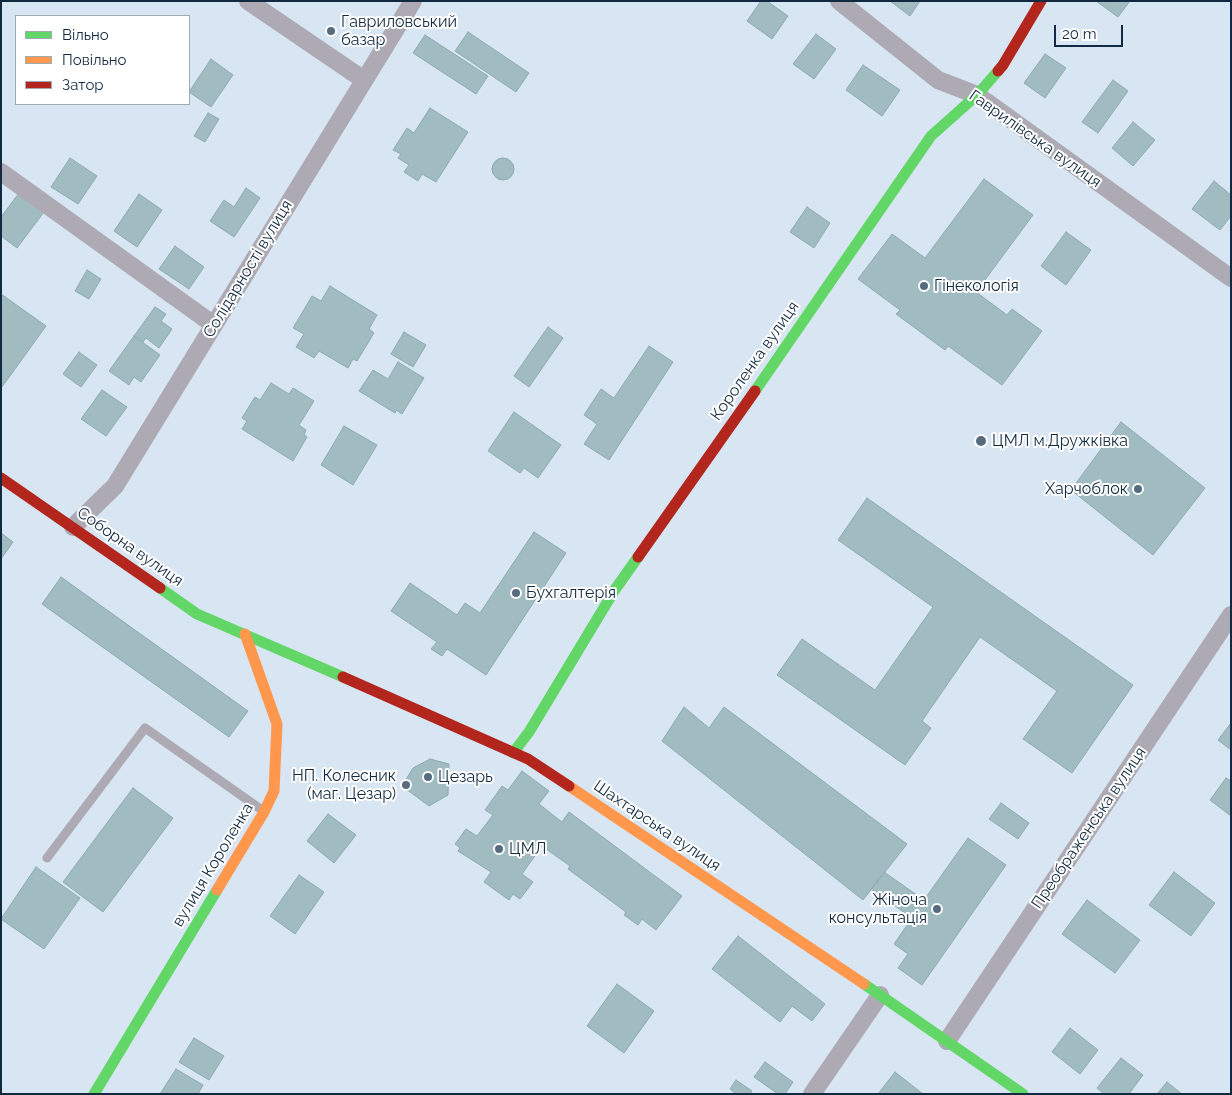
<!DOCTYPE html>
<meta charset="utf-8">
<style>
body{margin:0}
#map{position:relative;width:1232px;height:1095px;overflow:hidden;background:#d8e5f2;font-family:Raleway,sans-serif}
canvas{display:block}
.frame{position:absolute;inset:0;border:2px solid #122a41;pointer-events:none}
.legend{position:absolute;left:15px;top:15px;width:175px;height:90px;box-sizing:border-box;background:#fff;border:1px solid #a0aab3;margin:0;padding:6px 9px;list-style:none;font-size:15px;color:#122a41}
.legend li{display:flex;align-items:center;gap:10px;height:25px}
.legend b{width:25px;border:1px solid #a0aab3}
.scale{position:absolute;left:1054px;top:25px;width:69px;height:22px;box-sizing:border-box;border:2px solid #122a41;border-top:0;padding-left:6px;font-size:15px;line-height:18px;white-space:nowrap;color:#122a41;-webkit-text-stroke:4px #fff;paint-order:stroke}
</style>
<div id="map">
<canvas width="1232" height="1095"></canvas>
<div class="frame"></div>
<ul class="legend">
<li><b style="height:6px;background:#63d668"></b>Вільно</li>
<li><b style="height:6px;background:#ff974d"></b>Повільно</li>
<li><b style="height:6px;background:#b3261e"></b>Затор</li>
</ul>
<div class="scale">20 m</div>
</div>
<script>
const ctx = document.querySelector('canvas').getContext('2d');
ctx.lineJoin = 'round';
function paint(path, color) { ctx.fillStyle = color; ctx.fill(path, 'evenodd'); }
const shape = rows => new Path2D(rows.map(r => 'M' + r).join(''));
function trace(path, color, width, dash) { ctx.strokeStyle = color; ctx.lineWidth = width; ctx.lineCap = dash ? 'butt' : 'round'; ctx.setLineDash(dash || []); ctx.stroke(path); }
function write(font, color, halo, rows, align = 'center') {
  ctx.font = font + ' Raleway,sans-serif'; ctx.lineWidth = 4; ctx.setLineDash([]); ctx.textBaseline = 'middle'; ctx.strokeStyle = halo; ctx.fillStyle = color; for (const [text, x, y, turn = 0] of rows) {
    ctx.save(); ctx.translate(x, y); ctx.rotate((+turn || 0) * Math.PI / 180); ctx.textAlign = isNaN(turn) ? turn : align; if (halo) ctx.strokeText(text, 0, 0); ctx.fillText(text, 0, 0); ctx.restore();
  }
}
const building = shape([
 [761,1,767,1,788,16,772,39,747,21,761,1],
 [890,1,920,1,910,16,890,1],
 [1096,1,1130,1,1118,17,1096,1],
 [468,32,529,73,516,92,455,51,468,32],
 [816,34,836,49,814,79,793,64,816,34],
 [425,35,488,76,476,94,413,53,425,35],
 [1045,54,1066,68,1045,98,1024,83,1045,54],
 [211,59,233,75,211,107,189,92,211,59],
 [863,65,900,90,882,116,846,90,863,65],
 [1113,80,1128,91,1098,133,1082,122,1113,80],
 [430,108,468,132,436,182,422,174,418,181,404,172,409,165,398,158,401,154,393,150,407,128,414,133,430,108],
 [208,113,219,119,205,142,194,136,208,113],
 [1133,122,1155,140,1133,166,1112,148,1133,122],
 '492 169a11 11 0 1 1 22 0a11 11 0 1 1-22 0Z',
 [70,158,97,176,78,204,51,187,70,158],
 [984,179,1033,215,976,292,1007,315,1012,309,1042,331,1002,385,948,346,945,350,896,314,900,310,858,279,892,234,925,258,984,179],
 [1214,181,1231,195,1231,216,1220,230,1192,209,1214,181],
 [246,188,260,198,234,237,210,221,224,200,234,207,246,188],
 [19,193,44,212,17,248,1,236,1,217,19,193],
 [139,194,162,210,137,247,114,231,139,194],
 [807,207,830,223,814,248,790,232,807,207],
 [1066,232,1091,250,1066,285,1041,266,1066,232],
 [175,246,204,267,189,289,159,269,175,246],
 [87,270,101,279,89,299,75,291,87,270],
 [330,286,377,315,369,329,374,333,357,361,353,359,348,368,319,351,314,358,296,347,304,334,293,328,312,296,321,301,330,286],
 [1,294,46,326,2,387,1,386,1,294],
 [155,307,166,314,161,321,172,329,159,348,146,338,143,342,134,336,155,307],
 [548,327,563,338,529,387,514,376,548,327],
 [404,332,426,345,413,367,391,354,404,332],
 [134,336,160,355,141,382,134,377,129,385,109,371,134,336],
 [649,346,673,362,609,460,584,444,597,424,584,415,601,389,614,398,649,346],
 [79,352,97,365,81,387,63,374,79,352],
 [398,362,424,378,402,414,396,410,395,413,359,391,373,370,388,379,398,362],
 [271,383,289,394,293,388,314,401,299,425,306,430,304,435,307,437,293,461,242,429,247,421,242,418,255,397,260,400,271,383],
 [102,390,127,407,106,436,81,419,102,390],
 [514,412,561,445,538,478,524,468,520,473,488,451,514,412],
 [1121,422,1205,488,1153,555,1071,490,1121,422],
 [344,426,377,445,353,485,321,465,344,426],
 [867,498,1133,685,1072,773,1023,739,1057,691,980,637,922,721,931,728,905,765,777,675,802,639,875,690,933,607,838,540,867,498],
 [534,532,566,553,486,675,447,649,442,656,431,649,437,642,391,611,410,583,457,615,465,603,480,613,534,532],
 [1,533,13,542,1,559,1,533],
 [61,577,248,711,229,737,42,604,61,577],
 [684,707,709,728,724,707,907,844,863,900,662,741,684,707],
 [1231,723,1231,750,1218,740,1231,723],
 [430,759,449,764,448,795,429,806,402,786,413,768,430,759],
 [522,771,549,791,539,804,562,822,569,812,682,896,656,930,642,919,638,925,624,915,626,912,568,869,570,866,542,846,522,874,533,882,520,899,513,894,509,900,484,882,491,872,458,851,460,848,455,844,466,829,477,836,493,815,485,810,502,786,508,790,522,771],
 [1226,778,1231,781,1231,816,1210,800,1226,778],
 [133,788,173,818,103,912,63,882,133,788],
 [1001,803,1029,823,1018,839,989,819,1001,803],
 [328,814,356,835,334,863,307,841,328,814],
 [968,838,1006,865,922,985,898,968,908,954,894,944,912,918,871,889,884,872,924,900,968,838],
 [36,867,80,898,44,949,1,919,36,867],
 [1174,872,1215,903,1191,936,1149,905,1174,872],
 [299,875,324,892,295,934,270,916,299,875],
 [1087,900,1140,940,1115,973,1062,934,1087,900],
 [738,936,825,1004,812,1021,792,1006,780,1022,712,969,738,936],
 [617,984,654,1011,624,1053,587,1026,617,984],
 [1070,1028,1098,1050,1080,1074,1052,1052,1070,1028],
 [194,1038,224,1056,209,1080,179,1062,194,1038],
 [1121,1058,1143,1075,1129,1094,1104,1094,1097,1088,1121,1058],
 [765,1062,793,1082,785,1094,778,1094,754,1077,765,1062],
 [176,1069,203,1085,198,1094,160,1094,176,1069],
 [895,1072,923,1094,878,1094,895,1072],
 [736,1080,752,1091,750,1094,736,1094,730,1089,736,1080],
 [1167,1082,1182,1094,1157,1094,1167,1082]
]);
paint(building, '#a0bcc0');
trace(building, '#8cabaf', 1);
trace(shape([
 [47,858,145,728,262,810]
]), '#adaab4', 9);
trace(shape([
 [248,1,364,80],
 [839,1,938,80,977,95,1231,278],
 [1,172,214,325],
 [73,527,115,486,413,1],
 [947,1041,1231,615],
 [812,1094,880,995]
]), '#adaab4', 18);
trace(shape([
 [755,391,931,136,977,95,998,71],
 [160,588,197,614,343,677],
 [513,753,529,732,614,591,638,557],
 [864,984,1023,1094],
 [94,1094,217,890]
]), '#63d668', 11);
trace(shape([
 [569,786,864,984],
 [217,890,264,812,274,791,277,724,245,634]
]), '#ff974d', 11);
trace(shape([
 [998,71,1003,65,1041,1],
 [1,478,160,588],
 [638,557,755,391],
 [343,677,528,759,569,786]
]), '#b3261e', 11);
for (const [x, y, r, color] of [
 [331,31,5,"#576b7f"],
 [924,286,5,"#576b7f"],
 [981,441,6,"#576b7f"],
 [1138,489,5,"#576b7f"],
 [516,593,5,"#576b7f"],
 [428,777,5,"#576b7f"],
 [406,785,5,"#576b7f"],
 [499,849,5,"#576b7f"],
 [937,909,5,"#576b7f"]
]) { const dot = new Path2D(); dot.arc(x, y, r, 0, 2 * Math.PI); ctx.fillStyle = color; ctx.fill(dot); trace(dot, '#fff', 2); }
write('16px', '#122a41', '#fff', [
 ["Гавриловський",341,22],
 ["базар",341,40],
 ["Гінекологія",934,286],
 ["ЦМЛ м.Дружківка",992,441],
 ["Харчоблок",1128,489,"right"],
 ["Бухгалтерія",526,593],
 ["НП. Колесник",396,776,"right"],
 ["(маг. Цезар)",396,794,"right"],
 ["Цезарь",438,777],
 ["ЦМЛ",509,849],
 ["Жіноча",927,900,"right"],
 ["консультація",927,918,"right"]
], 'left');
write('16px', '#122a41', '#fff', [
 ["Гаврилівська вулиця",1035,139,35],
 ["Солідарності вулиця",248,269,-59],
 ["Короленка вулиця",755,361,-55],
 ["Соборна вулиця",130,547,35],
 ["Шахтарська вулиця",657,826,34],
 ["Преображенська вулиця",1089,828,-56],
 ["вулиця Короленка",213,865,-59]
]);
</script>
